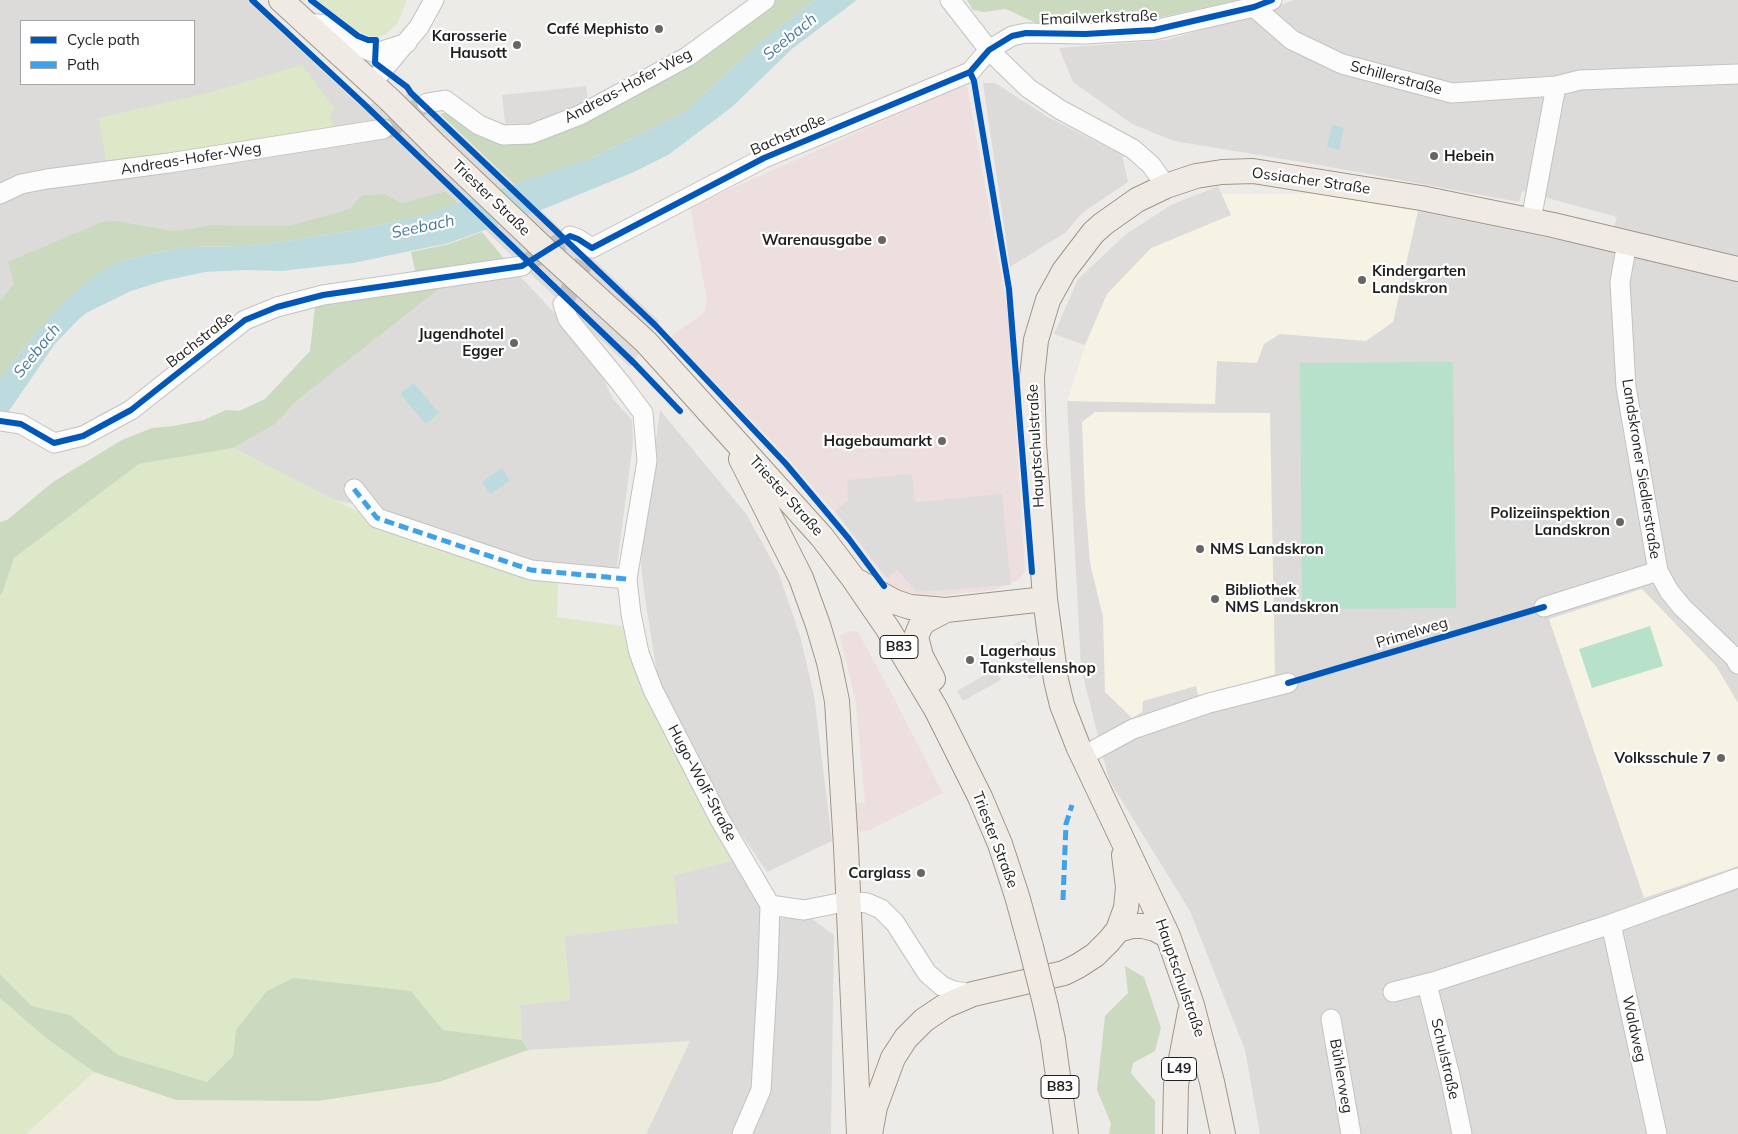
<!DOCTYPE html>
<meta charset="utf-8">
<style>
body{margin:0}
#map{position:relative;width:1738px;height:1134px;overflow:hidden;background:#edebe8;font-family:Mulish,sans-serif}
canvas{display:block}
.legend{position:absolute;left:20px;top:20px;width:175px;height:65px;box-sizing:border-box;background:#fff;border:1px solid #a5a5a5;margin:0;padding:6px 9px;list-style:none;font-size:15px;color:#1f1f1f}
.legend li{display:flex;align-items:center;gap:10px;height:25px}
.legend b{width:25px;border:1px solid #a5a5a5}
</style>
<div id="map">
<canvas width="1738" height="1134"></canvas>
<ul class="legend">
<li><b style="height:6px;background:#0057b8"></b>Cycle path</li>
<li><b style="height:6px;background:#3da2ea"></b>Path</li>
</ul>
</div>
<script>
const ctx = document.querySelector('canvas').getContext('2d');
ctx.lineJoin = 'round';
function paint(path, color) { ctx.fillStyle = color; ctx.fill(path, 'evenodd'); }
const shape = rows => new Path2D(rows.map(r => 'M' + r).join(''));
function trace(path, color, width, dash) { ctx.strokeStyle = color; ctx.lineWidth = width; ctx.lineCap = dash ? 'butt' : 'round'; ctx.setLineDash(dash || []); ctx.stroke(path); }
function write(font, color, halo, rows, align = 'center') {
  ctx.font = font + ' Mulish,sans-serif'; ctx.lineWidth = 4.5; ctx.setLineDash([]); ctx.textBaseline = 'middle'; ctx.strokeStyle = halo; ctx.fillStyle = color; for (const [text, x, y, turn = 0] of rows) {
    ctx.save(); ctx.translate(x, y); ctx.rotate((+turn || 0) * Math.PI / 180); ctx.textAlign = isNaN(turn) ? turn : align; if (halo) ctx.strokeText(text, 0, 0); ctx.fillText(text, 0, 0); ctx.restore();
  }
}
paint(shape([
 [0,0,247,0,360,106,446,191,402,203,385,194,362,195,349,209,288,226,212,225,173,231,118,221,14,283,0,301],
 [21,21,194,21,194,84,21,84],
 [1294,0,1738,0,1738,1134,1260,1134,1245,1050,1190,911,1109,780,1081,668,1067,401,1085,345,1231,215,1221,194,1318,194,1418,211,1607,250,1617,217,1522,191,1519,202,1319,165,1174,141,1132,124,1073,82,1059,48,1166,40,1233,21],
 [983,83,995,83,1048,117,1122,155,1128,182,1082,213,1066,232,1010,267],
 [511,267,589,349,613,399,632,420,633,442,616,574,532,565,376,509,334,500,233,448,274,425,299,399,453,278],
 [660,410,747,515,779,574,800,636,814,695,832,841,767,872,731,819,658,679,645,599,641,564,644,527],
 [735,860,775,920,793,916,812,919,834,935,831,1134,646,1134,689,1042,528,1050,522,1040,520,1005,570,999,564,936,677,923,674,875]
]), '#dcdbd9');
paint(shape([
 [967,86,1009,318,1025,572,1018,580,994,590,916,598,891,586,841,520,786,456,670,337,704,313,707,301,690,207,959,87],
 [855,631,858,632,888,687,943,793,870,830,860,832,856,829,854,808,856,803,865,803,856,703,840,636,846,632]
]), '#eedfdf');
paint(shape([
 [1221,194,1318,194,1418,211,1393,322,1366,341,1280,334,1264,344,1257,363,1217,361,1215,404,1067,401,1085,345,1107,294,1151,248,1231,215],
 [1095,412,1270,413,1275,674,1199,699,1196,686,1143,701,1142,712,1132,718,1105,692,1103,617,1090,563,1085,500,1082,422],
 [1642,589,1716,666,1738,703,1738,866,1644,898,1549,619]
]), '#f6f3e4');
paint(shape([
 [690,1041,646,1134,26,1134,94,1072,176,1100,439,1082,528,1050]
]), '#ecebdc');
paint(shape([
 [317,0,406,0,406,3,397,24,386,34,378,37,369,36,354,29],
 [302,65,334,108,329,118,336,127,107,167,99,118,211,92],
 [233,448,334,500,398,529,558,581,557,617,622,626,634,668,656,713,735,860,674,875,678,923,564,936,570,1000,520,1005,522,1040,443,1030,411,991,236,1030,233,1056,207,1082,118,1055,70,1015,32,1006,0,974,0,596,3,591,14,558,139,464],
 [0,998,46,1038,94,1072,26,1134,0,1134]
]), '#dde8c9');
paint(shape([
 [776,0,815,0,764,39,683,113,594,157,563,169,515,185,440,114,448,112,494,137,599,114,628,100,710,52],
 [967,0,1239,0,1157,18,1111,24,1066,27,1038,24,1006,9,984,12,973,10],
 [446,191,459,204,425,215,356,230,280,242,244,246,183,247,124,260,33,336,0,379,0,301,14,283,8,262,102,222,118,221,173,231,212,225,288,226,349,209,362,195,385,194,402,203],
 [482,232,511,267,453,278,299,399,274,425,233,448,139,464,14,558,3,591,0,596,0,522,7,520,53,482,122,440,152,428,173,426,204,420,226,410,239,411,265,399,310,351,315,306,337,297,418,284,411,252,449,244],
 [1125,966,1144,977,1161,1028,1155,1051,1133,1063,1131,1073,1155,1101,1155,1134,1109,1134,1111,1124,1097,1090,1105,1016,1128,993],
 [0,974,32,1006,70,1015,118,1055,207,1082,233,1056,236,1030,267,991,293,978,411,991,443,1030,522,1040,528,1050,439,1082,318,1101,176,1100,94,1072,46,1038,0,998]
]), '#cbd9bf');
paint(shape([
 [1453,362,1456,608,1302,609,1300,363],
 [1650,626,1663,666,1592,688,1579,649]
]), '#b7e1ca');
paint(shape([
 [586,86,589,106,572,116,506,131,502,95],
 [411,93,416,93,659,321,630,367,522,266,360,106,390,100],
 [1218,186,1231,215,1151,248,1107,294,1085,345,1054,334,1078,279,1125,235,1171,205],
 [912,474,915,502,1002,494,1011,585,917,592,897,570,887,578,835,511,848,501,847,480],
 [1025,639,1041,674,1029,679,1014,644],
 [995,669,1001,680,963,701,957,691]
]), '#dddcdb');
paint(shape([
 [815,0,857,0,792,49,732,107,668,155,634,172,546,208,449,243,353,263,281,271,246,270,205,272,163,281,131,291,86,313,78,320,55,344,0,424,0,379,33,336,60,305,99,272,124,260,183,247,244,246,280,242,356,230,425,215,594,157,683,113,764,39],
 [1332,125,1344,128,1339,150,1327,147],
 [414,383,439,413,426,424,400,394],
 [502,468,510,481,490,494,482,482]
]), '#bddbde');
trace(shape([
 [383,129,391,128,416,109,427,103],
 [522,266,570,236],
 [563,304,588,254]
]), '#c4c2c0', 19, [19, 9]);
const minor = shape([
 [950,0,989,50,1028,88,1059,109,1133,149,1151,165,1166,186],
 [1254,7,1292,40,1342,64,1452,93,1556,86,1580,80,1738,74],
 [307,23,327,25,349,44,376,53,407,43],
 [372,83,419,27,434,0],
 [427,103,445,100,479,125,503,135,531,134,580,115,687,57,765,0],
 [0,194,21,184,47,179,169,163,383,129],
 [1531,220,1556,86],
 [570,236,578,239,592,248,764,158,970,72,989,50,1012,36,1026,33,1085,34,1154,30,1254,7,1272,0],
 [1627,243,1620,282,1626,387,1658,571,1669,591,1682,607,1735,658,1738,664],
 [563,304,568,319,622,385,643,413,647,461,627,579,631,614,639,653,653,690,719,818,770,905,804,910,849,901,867,903,881,909,895,923,927,973,942,986,954,991,973,994],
 [0,421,21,424,54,443,83,436,131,410,245,320,277,307,323,295,522,266],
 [354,489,377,518,531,570,627,579],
 [1544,607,1658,571],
 [1083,756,1133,729,1209,703,1288,683],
 [1611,924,1657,1134],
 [1427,984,1450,1076,1462,1134],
 [1393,992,1433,982,1611,924,1738,878],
 [1331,1019,1351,1134],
 [742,1134,761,1090,768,967,770,905]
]);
const major = shape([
 [281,0,390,100],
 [436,146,545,250],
 [579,281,646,342,822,537,853,578,888,629,936,709,980,797,1000,844,1017,896,1031,947],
 [741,459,801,578,818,625,829,662,837,701,846,847,859,1134],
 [859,582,895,602,910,607,946,610,1045,599],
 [933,679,921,656,916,637,920,627,925,621,946,610],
 [1118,930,1132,926,1143,926,1155,929,1168,936],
 [1046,1007,1053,1040,1066,1134],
 [870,1134,875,1107,893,1058,906,1038,924,1020,945,1006,973,994,1064,973,1078,966,1095,955,1109,941,1118,930,1126,908,1128,887,1124,855],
 [1175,1134,1176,1085,1190,1012],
 [1223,1134,1212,1082,1192,1005,1168,936,1078,746,1062,705,1056,680,1045,599,1034,443,1032,377,1036,340,1048,300,1064,271,1093,233,1103,224,1137,200,1166,186,1196,176,1222,172,1253,171,1421,198,1553,225,1738,269]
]);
trace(minor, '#c3c2c0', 21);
trace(major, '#a19586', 26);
trace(minor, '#fcfcfc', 19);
trace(major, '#f0eae5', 24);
const majorBridge = shape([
 [390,100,436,146],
 [545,250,579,281],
 [1031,947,1046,1007]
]);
trace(majorBridge, '#a19586', 26, []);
trace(majorBridge, '#f0eae5', 24);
trace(shape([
 [354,489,377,518,531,570,627,579],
 [1063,900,1066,824,1072,805]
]), '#3da2ea', 5, [10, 5]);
trace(shape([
 [252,0,365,105,634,363,680,411],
 [311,0,358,36,368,40,376,40,375,63,407,87,411,93,655,325,786,464,849,539,884,586],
 [970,72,974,81,1009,289,1032,572],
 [0,421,21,424,54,443,83,436,131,410,245,320,277,307,323,295,522,266,570,236,578,239,592,248,764,158,970,72,989,50,1012,36,1026,33,1085,34,1154,30,1254,7,1272,0],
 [1288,683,1544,607]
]), '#0057b8', 6);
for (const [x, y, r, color] of [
 [659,29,5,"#676665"],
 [517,45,5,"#676665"],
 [1434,156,5,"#676665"],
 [882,240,5,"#676665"],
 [1362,280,5,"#676665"],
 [514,343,5,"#676665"],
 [942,441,5,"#676665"],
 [1620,522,5,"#676665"],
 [1200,549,5,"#676665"],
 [1215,599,5,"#676665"],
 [970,660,5,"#676665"],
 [1721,758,5,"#676665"],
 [921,873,5,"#676665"]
]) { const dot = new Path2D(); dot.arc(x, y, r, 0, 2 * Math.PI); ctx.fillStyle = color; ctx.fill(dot); trace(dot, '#fff', 2); }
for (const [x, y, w] of [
 [899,647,38],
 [1179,1069,35],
 [1060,1087,38]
]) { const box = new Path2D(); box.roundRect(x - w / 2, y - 11.5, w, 23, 4); ctx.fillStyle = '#fff'; ctx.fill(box); trace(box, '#1f1f1f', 1); }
write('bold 14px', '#1f1f1f', null, [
 ["B83",899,647],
 ["L49",1179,1069],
 ["B83",1060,1087]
]);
write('15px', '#1f1f1f', '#fff', [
 ["Emailwerkstraße",1099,18,-2],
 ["Schillerstraße",1396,78,15],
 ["Andreas-Hofer-Weg",628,86,-28],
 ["Bachstraße",788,135,-24],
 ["Andreas-Hofer-Weg",191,159,-9],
 ["Ossiacher Straße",1311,181,8],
 ["Triester Straße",491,198,44],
 ["Bachstraße",200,340,-38],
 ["Hauptschulstraße",1036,446,-93],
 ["Landskroner Siedlerstraße",1641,469,81],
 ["Triester Straße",786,496,48],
 ["Primelweg",1412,633,-17],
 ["Hugo-Wolf-Straße",702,783,62],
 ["Triester Straße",995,840,69],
 ["Hauptschulstraße",1180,978,71],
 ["Waldweg",1634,1029,78],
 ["Schulstraße",1445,1059,77],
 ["Bühlerweg",1341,1076,80]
]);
write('bold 15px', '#1f1f1f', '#fff', [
 ["Café Mephisto",649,29],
 ["Karosserie",507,36],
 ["Hausott",507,53],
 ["Hebein",1444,156,"left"],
 ["Warenausgabe",872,240],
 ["Kindergarten",1372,271,"left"],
 ["Landskron",1372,288,"left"],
 ["Jugendhotel",504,334],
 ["Egger",504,351],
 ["Hagebaumarkt",932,441],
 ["Polizeiinspektion",1610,513],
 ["Landskron",1610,530],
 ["NMS Landskron",1210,549,"left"],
 ["Bibliothek",1225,590,"left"],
 ["NMS Landskron",1225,607,"left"],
 ["Lagerhaus",980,651,"left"],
 ["Tankstellenshop",980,668,"left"],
 ["Volksschule 7",1711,758],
 ["Carglass",911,873]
], 'right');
write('italic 16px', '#4c7a99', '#fff', [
 ["Seebach",790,37,-39],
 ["Seebach",423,227,-12],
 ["Seebach",37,351,-51]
]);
</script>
